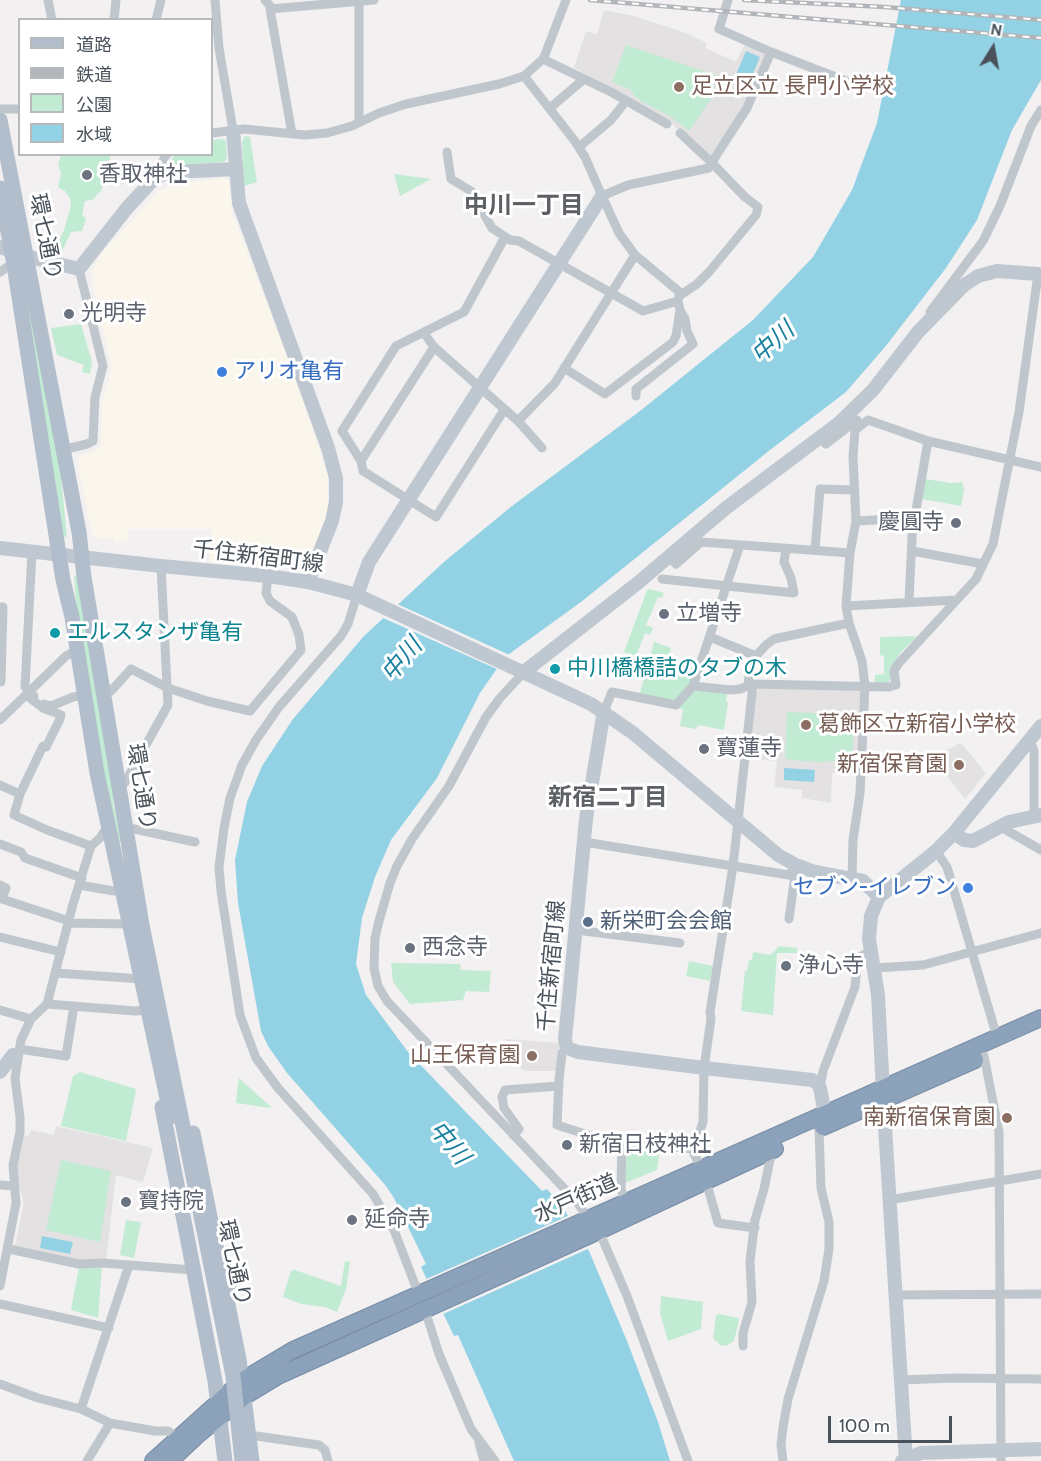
<!DOCTYPE html>
<meta charset="utf-8">
<style>
body{margin:0}
#map{position:relative;width:1041px;height:1461px;overflow:hidden;background:#f2f0f0;font-family:Cabin,"Noto Sans JP",sans-serif}
canvas{display:block}
.legend{position:absolute;left:18px;top:18px;width:195px;height:138px;box-sizing:border-box;background:#fff;border:2px solid #b6babd;margin:0;padding:8px 10px;list-style:none;font-size:18px;color:#49525b}
.legend li{display:flex;align-items:center;gap:12px;height:30px}
.legend b{width:30px;border:2px solid #b6babd}
.north{position:absolute;left:963px;top:18px;width:60px;height:60px;-webkit-text-stroke:4px #fff;paint-order:stroke;rotate:11deg;font-size:16px;font-weight:700;line-height:24px;text-align:center;color:#49525b}
.north::after{content:'';display:block;margin:auto;width:21px;height:27px;background:#49525b;clip-path:polygon(50% 0,100% 100%,50% 72%,0 100%)}
.scale{position:absolute;left:828px;top:1416px;width:124px;height:27px;box-sizing:border-box;border:3px solid #49525b;border-top:0;padding-left:8px;font-size:18px;line-height:21px;white-space:nowrap;color:#49525b;-webkit-text-stroke:4px #fff;paint-order:stroke}
</style>
<div id="map">
<canvas width="1041" height="1461"></canvas>
<ul class="legend">
<li><b style="height:8px;background:#b2becc"></b>道路</li>
<li><b style="height:8px;background:#b2b5b9"></b>鉄道</li>
<li><b style="height:16px;background:#c2ebd3"></b>公園</li>
<li><b style="height:16px;background:#93d2e4"></b>水域</li>
</ul>
<div class="north">N</div>
<div class="scale">100 m</div>
</div>
<script>
const ctx = document.querySelector('canvas').getContext('2d');
ctx.lineJoin = 'round';
function paint(path, color) { ctx.fillStyle = color; ctx.fill(path, 'evenodd'); }
const shape = rows => new Path2D(rows.map(r => 'M' + r).join(''));
function trace(path, color, width, dash) { ctx.strokeStyle = color; ctx.lineWidth = width; ctx.lineCap = dash ? 'butt' : 'round'; ctx.setLineDash(dash || []); ctx.stroke(path); }
function write(font, color, halo, rows, align = 'center') {
  ctx.font = font + ' Cabin,"Noto Sans JP",sans-serif'; ctx.lineWidth = 6; ctx.setLineDash([]); ctx.textBaseline = 'middle'; ctx.strokeStyle = halo; ctx.fillStyle = color; for (const [text, x, y, turn = 0] of rows) {
    ctx.save(); ctx.translate(x, y); ctx.rotate((+turn || 0) * Math.PI / 180); ctx.textAlign = isNaN(turn) ? turn : align; if (halo) ctx.strokeText(text, 0, 0); ctx.fillText(text, 0, 0); ctx.restore();
  }
}
paint(shape([
 [224,178,229,181,232,212,300,391,328,477,328,514,323,527,304,565,298,568,253,563,222,564,209,562,212,529,127,529,128,540,114,543,113,537,97,538,92,533,77,460,81,455,96,451,101,446,102,402,112,368,93,288,92,271,101,254,159,191,175,183]
]), '#fbf6eb');
paint(shape([
 [604,10,634,16,686,33,707,43,705,48,736,62,745,44,766,54,744,106,711,155,708,155,666,119,665,120,574,68,586,31,597,34],
 [760,687,859,688,862,691,858,774,832,773,831,803,802,798,802,790,774,787,777,761,748,758,756,691],
 [961,743,986,773,965,799,932,757],
 [506,1039,560,1043,556,1071,526,1071,506,1060],
 [56,1126,153,1148,143,1182,116,1175,106,1260,76,1261,15,1246,24,1202,17,1181,17,1165,23,1135,29,1136,31,1130,54,1135]
]), '#e3e1e1');
paint(shape([
 [626,45,718,76,709,97,711,99,689,131,671,117,639,100,629,89,612,82],
 [245,136,250,137,257,182,244,186,242,142],
 [222,139,226,141,227,158,224,162,172,166,170,161,175,155,212,154,212,140],
 [100,155,110,156,110,161,101,191,92,200,85,201,82,215,86,219,82,231,71,232,62,251,55,250,64,230,71,206,70,198,65,191,58,187,61,173,58,165,61,155],
 [394,174,431,179,400,196],
 [26,280,59,457,67,537,61,536,26,298],
 [81,324,92,362,90,374,82,372,84,365,57,355,51,328],
 [925,479,951,483,962,482,964,490,961,506,922,499],
 [74,576,79,576,113,788,113,802,121,841,118,842,104,780,76,601],
 [650,589,664,593,662,598,658,597,646,625,653,628,650,635,645,633,636,656,624,652,647,590],
 [918,636,901,652,890,669,891,679,888,683,875,683,875,675,884,674,884,656,880,655,880,637],
 [654,642,671,648,668,658,697,668,692,682,673,702,640,693],
 [694,689,727,693,726,702,728,702,724,730,698,725,696,729,680,726,683,709,678,708],
 [787,712,855,715,852,760,819,762,790,760,785,758],
 [779,946,797,948,797,953,777,953,773,1015,741,1011,745,971,747,971,749,960,752,960,753,952,771,955],
 [689,961,713,966,710,981,686,976],
 [391,963,461,964,460,970,491,971,489,992,466,991,463,1000,410,1004,393,982],
 [80,1072,136,1089,126,1141,61,1126,73,1076],
 [239,1078,271,1107,271,1108,236,1103],
 [629,1146,660,1150,657,1170,625,1183,627,1148],
 [61,1160,111,1171,100,1242,46,1230],
 [126,1220,141,1222,134,1258,120,1255],
 [345,1261,350,1262,346,1289,337,1312,325,1307,301,1304,283,1297,291,1271,295,1270,341,1286],
 [79,1267,102,1268,98,1318,71,1310],
 [661,1296,703,1302,701,1329,668,1341,660,1313],
 [719,1314,738,1318,739,1320,734,1341,726,1346,720,1345,713,1338,716,1316]
]), '#c2ebd3');
paint(shape([
 [901,0,1041,0,1041,80,1012,130,977,220,946,268,885,347,846,392,770,450,581,602,505,657,480,693,437,778,391,840,375,877,362,918,356,964,366,995,408,1052,542,1191,547,1189,565,1211,589,1251,627,1341,658,1422,670,1461,514,1461,458,1335,454,1336,421,1267,426,1264,394,1198,386,1186,287,1073,268,1046,261,1031,238,903,235,860,247,802,262,766,293,719,364,636,445,561,512,506,640,411,753,320,813,257,852,190,877,123],
 [746,51,760,57,748,85,734,79],
 [784,768,815,770,814,782,784,780],
 [42,1236,73,1242,70,1254,40,1248]
]), '#93d2e4');
paint(shape([
 [395,603,512,656,499,670,381,617],
 [570,1215,590,1248,441,1315,424,1280]
]), '#f2f0f0');
const highway = shape([
 [823,1127,975,1060],
 [153,1461,243,1380,293,1350,1041,1018],
 [170,1461,200,1433,245,1396,278,1376,599,1231,775,1149]
]);
trace(highway, '#778ca6', 18);
trace(shape([
 [48,0,52,20],
 [215,0,219,48,233,130],
 [265,0,273,9],
 [728,0,719,29,771,52,854,84],
 [114,20,116,0],
 [156,20,161,0],
 [543,59,613,93,667,124],
 [550,108,584,79],
 [0,109,20,109],
 [359,122,359,3],
 [212,133,244,129,305,135,327,133,352,126,379,113,406,104,499,84,524,76],
 [680,133,712,163],
 [292,134,270,9,374,0],
 [579,147,611,120,626,101],
 [447,152,451,179,471,191,492,228,510,240,519,241,643,311,678,301],
 [712,162,747,108,771,52],
 [161,175,161,164,167,154],
 [602,196,619,233,635,255,682,294],
 [0,272,7,267,14,265],
 [930,312,983,241,1000,206,1031,126,1041,110],
 [424,333,434,347,518,421,542,448],
 [564,368,605,394,673,342,676,336,680,310,678,301,679,296,697,284,709,272,756,215,758,207,745,197,712,163,709,168,628,185,602,196,585,157,574,140,524,76,543,59,546,52,566,0],
 [636,396,636,389,693,344,687,331,685,319,680,310],
 [504,410,436,517,363,471,361,461,342,431,396,346,464,312,505,237],
 [518,421,555,383,635,255],
 [820,438,826,444,857,420],
 [62,450,87,444,93,441,95,397,103,366,79,269],
 [361,461,434,347],
 [856,521,913,518],
 [815,550,820,489,854,490],
 [912,551,983,564],
 [32,552,25,687,34,696],
 [669,557,676,564,701,542,850,553],
 [662,579,794,593,791,578,784,562,786,549],
 [357,595,348,624,341,636,279,707,256,740,242,765,230,798,224,828,219,867,221,891,240,1015,256,1058,278,1088,373,1194,394,1230,419,1295],
 [909,601,913,518,915,516,928,441],
 [846,606,956,600],
 [0,607,3,607,1,682],
 [710,637,756,656,750,668,748,685],
 [756,656,766,645,774,639,849,623],
 [524,672,500,698,486,717,449,786,412,839,397,866,390,883,379,921,375,938,374,968,378,986,387,1001,577,1202,588,1218],
 [693,686,731,690,740,689,753,684,889,687,896,685,894,671,898,664,976,579,993,544,1019,412,1038,274,1041,275],
 [104,694,111,691,131,669,168,688,207,701,250,711,301,650,299,635,292,617,270,601,266,593,268,576],
 [26,695,43,708,61,715,60,719,46,747,43,746,20,794,14,815,47,830,91,846],
 [44,704,51,706,73,697,85,695],
 [604,711,612,692,676,705,693,686,740,545],
 [0,720,66,656,77,650],
 [1030,740,1034,751,1034,817],
 [0,785,20,794],
 [118,789,126,781,168,705,161,566],
 [125,827,195,842],
 [1001,827,1041,850],
 [584,842,789,875,796,865],
 [0,844,21,852,25,858,82,878],
 [936,851,947,867,997,1037],
 [852,878,853,840,860,793,865,686,862,661,849,623,846,606,850,553,856,521,853,457,855,430,868,420,928,441,1041,467],
 [0,885,6,888,2,899,69,921],
 [79,885,114,891,123,889],
 [789,919,796,868],
 [68,923,130,924],
 [576,930,680,943],
 [0,937,61,952],
 [875,968,923,965,1041,933],
 [56,973,142,979],
 [47,1004,135,1011,148,1010],
 [0,1010,31,1019],
 [567,1048,562,1053,559,1080,557,1125,601,1139,622,1142,621,1189,625,1201],
 [19,1049,66,1056,74,1006],
 [984,1056,999,1132,1001,1461],
 [820,1088,823,1071,855,987,858,958,871,951],
 [513,1135,519,1129,504,1108,502,1097,505,1090,559,1086],
 [622,1142,694,1149,694,1154,702,1169],
 [694,1149,703,1122,704,1068,711,1019,710,1012,733,866,753,684],
 [706,1181,718,1223,755,1228],
 [0,1185,14,1186],
 [889,1200,1041,1174],
 [599,1231,627,1296,688,1461],
 [9,1249,79,1264,103,1263,193,1270],
 [0,1286,16,1203,13,1165,20,1132,20,1117,15,1078,21,1040,31,1019,47,1004,73,904,91,846,100,838,107,827],
 [224,1288,233,1287,242,1273],
 [895,1295,1041,1294],
 [0,1304,109,1328],
 [425,1310,439,1354,471,1429,495,1461],
 [743,1346,743,1333,752,1302,750,1261,755,1220,764,1189,772,1150],
 [900,1380,955,1378,1041,1379],
 [0,1384,38,1398,81,1409,110,1423,155,1431,168,1431,178,1437],
 [81,1409,129,1265],
 [249,1435,319,1445,325,1450,328,1461],
 [479,1443,484,1461],
 [87,1461,110,1423],
 [783,1461,781,1445,783,1427,788,1399,824,1281,829,1249,829,1222,821,1188,819,1129]
]), '#bfc7cd', 9);
trace(shape([
 [233,130,239,203,328,448,336,478,336,502,332,521,308,582],
 [0,247,26,256,79,269,127,208,152,181,161,175,173,172,236,169],
 [0,548,161,566,268,576,308,582,357,595,591,704,633,733,778,855,796,865,815,872,863,881,879,897],
 [357,595,369,562,602,196],
 [524,672,639,582,726,508,839,423,873,390,918,332,963,286,978,276,997,271,1038,274],
 [604,711,586,819,568,1009,565,1039,567,1048,578,1052,704,1068,812,1080,817,1083,820,1088,825,1114],
 [954,833,964,840,973,841,1009,822,1041,815],
 [0,1072,13,1055],
 [902,1461,921,1453,1041,1449],
 [906,1461,884,1111,878,995,869,939,871,916,879,897,936,851,954,833,1041,726]
]), '#bfc8d1', 14);
trace(shape([
 [0,120,79,532,84,577,142,925,187,1146],
 [0,188,14,265,63,580,72,617,97,773,171,1117],
 [162,1107,215,1381,225,1461],
 [193,1133,239,1359,252,1461]
]), '#b2becc', 15);
trace(highway, '#8ca1ba', 16);
const rail = shape([
 [590,0,1041,38],
 [744,0,885,7,1041,20]
]);
trace(rail, '#b2b5b9', 4.5);
trace(rail, '#fff', 2, [7]);
trace(shape([
 [187,1146,233,1376,242,1461]
]), '#b2becc', 15);
for (const [x, y, r, color] of [
 [679,87,6,"#8d6e63"],
 [87,175,6,"#6b7280"],
 [69,314,6,"#6b7280"],
 [222,372,6,"#3f7fe0"],
 [956,523,6,"#6b7280"],
 [664,614,6,"#6b7280"],
 [55,633,6,"#0f9aa8"],
 [555,669,6,"#0f9aa8"],
 [806,725,6,"#8d6e63"],
 [704,749,6,"#6b7280"],
 [959,765,6,"#8d6e63"],
 [968,888,6,"#3f7fe0"],
 [588,922,6,"#5c6f8a"],
 [410,948,6,"#6b7280"],
 [786,966,6,"#6b7280"],
 [532,1056,6,"#8d6e63"],
 [1007,1118,6,"#8d6e63"],
 [567,1145,6,"#6b7280"],
 [126,1202,6,"#6b7280"],
 [352,1220,6,"#6b7280"]
]) { const dot = new Path2D(); dot.arc(x, y, r, 0, 2 * Math.PI); ctx.fillStyle = color; ctx.fill(dot); trace(dot, '#fff', 2); }
write('22px', '#785e54', '#fff', [
 ["足立区立 長門小学校",691,87,"left"],
 ["葛飾区立新宿小学校",818,725,"left"],
 ["新宿保育園",947,765],
 ["山王保育園",520,1056],
 ["南新宿保育園",995,1118]
], 'right');
write('22px', '#5b616d', '#fff', [
 ["香取神社",99,175],
 ["光明寺",81,314],
 ["慶圓寺",944,523,"right"],
 ["立増寺",676,614],
 ["寶蓮寺",716,749],
 ["西念寺",422,948],
 ["浄心寺",798,966],
 ["新宿日枝神社",579,1145],
 ["寶持院",138,1202],
 ["延命寺",364,1220]
], 'left');
write('22px', '#49525b', '#fff', [
 ["環七通り",45,237,79],
 ["千住新宿町線",258,557,7],
 ["環七通り",141,787,81],
 ["千住新宿町線",552,966,-85],
 ["水戸街道",576,1199,-24],
 ["環七通り",234,1263,78]
]);
write('22px', '#366cbe', '#fff', [
 ["アリオ亀有",234,372],
 ["セブン-イレブン",956,888,"right"]
], 'left');
write('22px', '#0d838f', '#fff', [
 ["エルスタンザ亀有",67,633],
 ["中川橋橋詰のタブの木",567,669]
], 'left');
write('22px', '#4e5e75', '#fff', [
 ["新栄町会会館",600,922]
], 'left');
write('bold 24px', '#5d6064', '#fff', [
 ["中川一丁目",524,206],
 ["新宿二丁目",608,798]
]);
write('italic 24px', '#19809f', '#fff', [
 ["中川",773,343,-42],
 ["中川",402,660,-50],
 ["中川",449,1143,50]
]);
</script>
